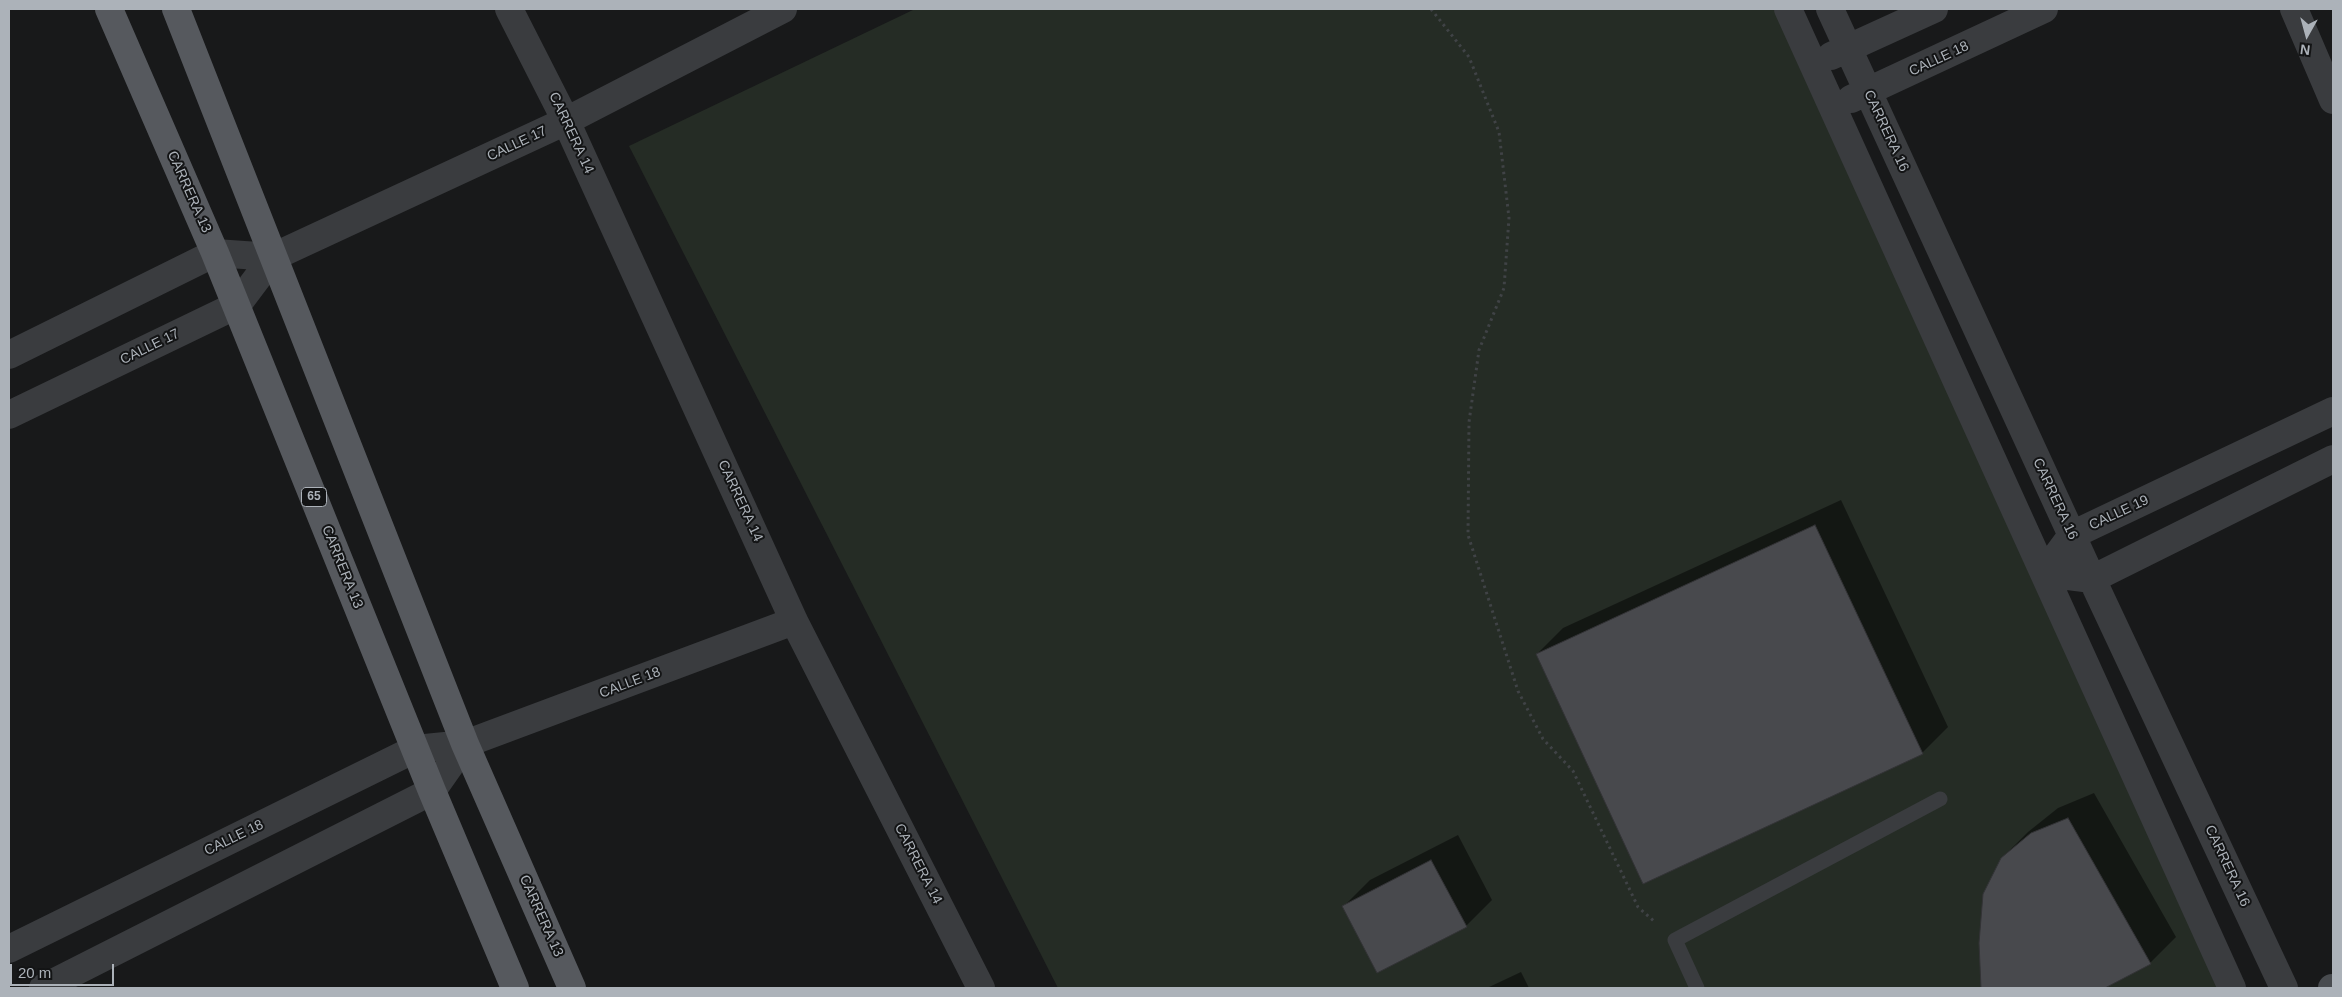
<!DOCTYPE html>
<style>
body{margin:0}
#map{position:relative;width:2342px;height:997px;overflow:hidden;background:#18191a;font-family:Arial,sans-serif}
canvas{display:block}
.frame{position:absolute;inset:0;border:10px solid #acb2b9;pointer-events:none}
.north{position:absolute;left:2282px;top:10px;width:50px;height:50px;-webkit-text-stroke:4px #131415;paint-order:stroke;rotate:187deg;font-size:14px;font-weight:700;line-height:20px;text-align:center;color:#acb2b9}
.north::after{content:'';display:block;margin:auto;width:18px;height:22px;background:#acb2b9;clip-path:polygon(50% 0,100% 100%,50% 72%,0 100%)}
.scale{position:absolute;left:10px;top:964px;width:104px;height:22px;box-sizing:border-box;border:2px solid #acb2b9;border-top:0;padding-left:6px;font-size:15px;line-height:18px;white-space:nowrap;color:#acb2b9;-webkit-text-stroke:4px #131415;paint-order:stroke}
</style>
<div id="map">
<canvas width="2342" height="997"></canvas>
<div class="frame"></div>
<div class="north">N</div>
<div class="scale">20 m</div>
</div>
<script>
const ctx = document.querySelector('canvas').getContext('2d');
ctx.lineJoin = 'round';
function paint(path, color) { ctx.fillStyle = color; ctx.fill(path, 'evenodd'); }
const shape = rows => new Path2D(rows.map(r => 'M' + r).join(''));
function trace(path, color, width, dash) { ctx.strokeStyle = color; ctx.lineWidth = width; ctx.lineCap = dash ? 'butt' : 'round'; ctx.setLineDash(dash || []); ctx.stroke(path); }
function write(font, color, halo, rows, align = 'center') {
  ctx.font = font + ' Arial,sans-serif'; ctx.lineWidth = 4; ctx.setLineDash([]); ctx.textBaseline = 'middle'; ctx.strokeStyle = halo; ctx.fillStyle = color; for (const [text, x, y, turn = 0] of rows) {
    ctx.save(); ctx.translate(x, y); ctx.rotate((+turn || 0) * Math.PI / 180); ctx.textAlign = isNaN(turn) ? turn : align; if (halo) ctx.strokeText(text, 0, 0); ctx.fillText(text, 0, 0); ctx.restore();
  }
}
paint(shape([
 [915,9,1774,9,2219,988,1058,988,629,146]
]), '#252c25');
paint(shape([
 [1841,500,1948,727,1922,753,1537,654,1563,628],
 [2094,793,2176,937,2150,963,2102,988,1983,988,2002,858,2028,832,2058,808],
 [1458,835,1492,900,1466,926,1344,906,1370,880],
 [1521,972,1529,988,1487,988]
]), '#0007');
const building = shape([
 [1815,525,1923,754,1643,884,1536,654,1815,525],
 [2068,818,2151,964,2105,988,1981,988,1979,943,1983,894,2001,858,2031,833,2068,818],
 [1431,860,1467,927,1377,973,1342,906,1431,860]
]);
paint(building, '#48494d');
trace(building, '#333336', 1);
trace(shape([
 [1431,9,1469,57,1499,132,1509,218,1504,288,1479,350,1469,422,1468,535,1518,691,1543,739,1573,771,1638,907,1656,923]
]), '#404346', 3, [2.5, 4]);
trace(shape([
 [1697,988,1675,940,1940,799]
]), '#3a3c3f', 15);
trace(shape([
 [509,9,566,121,794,621,981,988],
 [1788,9,2232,988],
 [1830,9,2092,579,2284,988],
 [2294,9,2333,100],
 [1831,56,1934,9],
 [1851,99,2044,9],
 [9,355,215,253,273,257,566,121,783,9],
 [9,415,237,305,273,257],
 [2044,573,2072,535,2333,411],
 [2044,573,2092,579,2333,459],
 [9,949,415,749,465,744,794,621],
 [43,988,432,791,465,744]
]), '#3a3c3f', 28);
trace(shape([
 [2332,988,2333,988]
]), '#484b4f', 28);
trace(shape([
 [109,9,215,253,432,791,515,988],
 [176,9,465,744,572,988]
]), '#56595e', 28);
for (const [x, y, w] of [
 [314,497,25]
]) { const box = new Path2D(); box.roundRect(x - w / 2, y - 9.5, w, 19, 4); ctx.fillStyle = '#131415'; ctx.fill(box); trace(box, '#acb2b9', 1); }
write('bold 12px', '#acb2b9', null, [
 ["65",314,497]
]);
write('14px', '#acb2b9', '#131415', [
 ["CALLE 18",1939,59,-25],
 ["CARRERA 16",1886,131,65],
 ["CARRERA 14",571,133,65],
 ["CALLE 17",517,144,-25],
 ["CARRERA 13",189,192,66],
 ["CALLE 17",150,347,-26],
 ["CARRERA 16",2055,499,65],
 ["CARRERA 14",740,501,65],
 ["CALLE 19",2119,513,-25],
 ["CARRERA 13",342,567,68],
 ["CALLE 18",630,683,-21],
 ["CALLE 18",234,838,-26],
 ["CARRERA 14",918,864,63],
 ["CARRERA 16",2227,866,65],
 ["CARRERA 13",541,916,66]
]);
</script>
